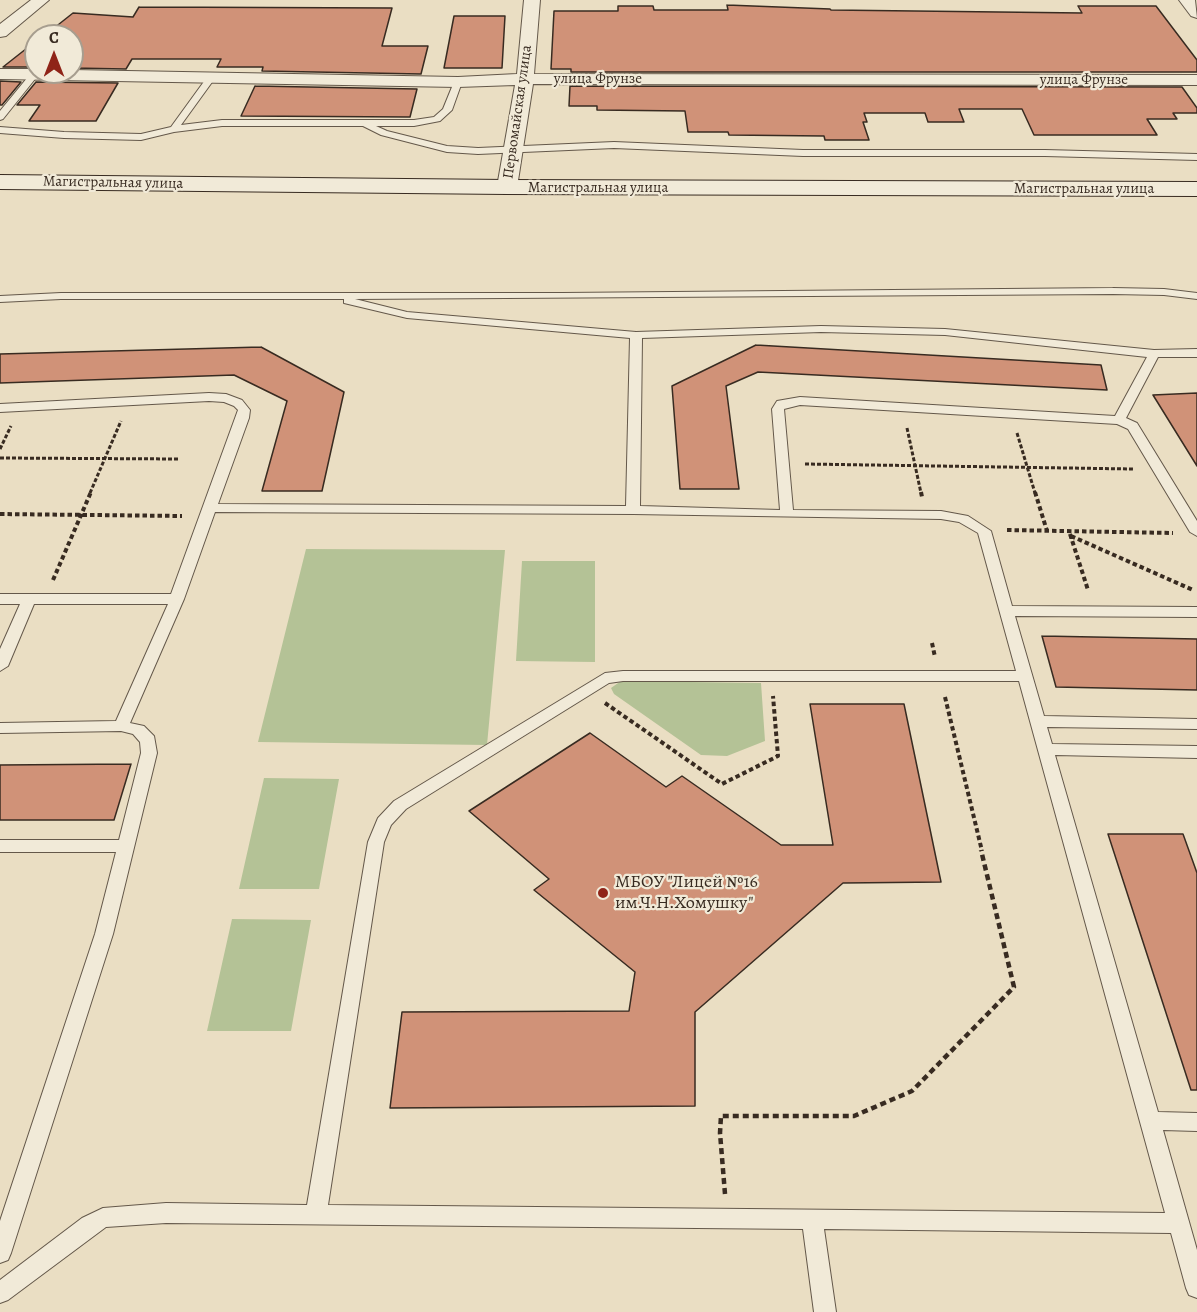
<!DOCTYPE html>
<meta charset="utf-8">
<style>
body{margin:0}
#map{position:relative;width:1197px;height:1312px;overflow:hidden;background:#eadec3;font-family:Alegreya,serif}
canvas{display:block}
.north{position:absolute;left:24px;top:24px;width:60px;height:60px;box-sizing:border-box;background:#f1ead8;border:2px solid #a79e8f;border-radius:50%;rotate:0deg;font-size:16px;font-weight:700;line-height:24px;text-align:center;color:#382b21}
.north::after{content:'';display:block;margin:auto;width:21px;height:27px;background:#8f2418;clip-path:polygon(50% 0,100% 100%,50% 72%,0 100%)}
</style>
<div id="map">
<canvas width="1197" height="1312"></canvas>
<div class="north">С</div>
</div>
<script>
const ctx = document.querySelector('canvas').getContext('2d');
ctx.lineJoin = 'round';
function paint(path, color) { ctx.fillStyle = color; ctx.fill(path, 'evenodd'); }
const shape = rows => new Path2D(rows.map(r => 'M' + r).join(''));
function trace(path, color, width, dash) { ctx.strokeStyle = color; ctx.lineWidth = width; ctx.lineCap = dash ? 'butt' : 'round'; ctx.setLineDash(dash || []); ctx.stroke(path); }
function write(font, color, halo, rows, align = 'center') {
  ctx.font = font + ' Alegreya,serif'; ctx.lineWidth = 4.5; ctx.setLineDash([]); ctx.textBaseline = 'middle'; ctx.strokeStyle = halo; ctx.fillStyle = color; for (const [text, x, y, turn = 0] of rows) {
    ctx.save(); ctx.translate(x, y); ctx.rotate((+turn || 0) * Math.PI / 180); ctx.textAlign = isNaN(turn) ? turn : align; if (halo) ctx.strokeText(text, 0, 0); ctx.fillText(text, 0, 0); ctx.restore();
  }
}
paint(shape([
 [306,549,505,550,487,745,258,742],
 [522,561,595,561,595,662,516,661],
 [621,681,761,683,765,741,727,756,701,755,614,694,611,688],
 [264,778,339,779,319,889,239,889],
 [232,919,311,920,291,1031,207,1031]
]), '#b4c296');
const building = shape([
 [727,5,830,9,831,10,1082,13,1078,6,1156,6,1197,60,1197,72,571,72,571,69,551,69,554,11,618,11,618,6,653,6,654,10,728,10,727,5],
 [139,7,392,8,382,46,428,46,421,74,262,71,263,67,217,67,221,59,132,59,126,69,72,68,72,36,44,36,73,13,133,17,139,7],
 [454,16,505,16,502,68,444,68,454,16],
 [36,41,36,67,3,67,36,41],
 [0,81,21,82,2,105,0,105,0,81],
 [36,82,118,83,96,121,29,121,40,105,17,105,36,82],
 [255,86,417,89,410,117,241,116,255,86],
 [570,86,1182,87,1197,108,1197,113,1173,113,1177,119,1147,119,1157,135,1034,135,1022,109,959,109,964,122,928,122,925,113,864,113,867,122,863,122,869,140,825,140,824,136,729,135,728,132,688,132,685,111,597,110,597,106,569,106,570,86],
 [756,345,1101,365,1107,390,758,372,726,386,739,489,680,489,672,386,756,345],
 [261,347,344,392,322,491,262,491,287,401,234,375,0,383,0,354,261,347],
 [1197,393,1197,466,1153,395,1197,393],
 [1042,636,1197,639,1197,690,1056,687,1042,636],
 [810,704,904,704,941,882,843,883,695,1012,695,1106,390,1108,402,1012,629,1011,635,972,534,890,549,879,469,811,590,733,666,787,682,776,781,845,833,845,810,704],
 [131,764,114,820,0,820,0,765,131,764],
 [1108,834,1183,834,1197,873,1197,1090,1191,1090,1108,834]
]);
paint(building, '#d09278');
trace(building, '#382b21', 1.5);
const lane = shape([
 [32,72,39,74,3,119,0,120,0,111,32,72],
 [211,75,215,78,181,125,222,120,414,120,434,117,443,109,454,82,458,79,462,82,452,110,440,121,414,126,376,126,387,131,447,146,478,148,614,142,803,150,1045,150,1197,154,1197,160,1045,156,803,156,614,148,478,154,447,152,381,135,363,126,222,126,174,132,141,140,64,138,0,133,0,127,64,132,141,134,171,127,208,76,211,75],
 [1113,288,1164,289,1197,293,1197,299,1164,295,1113,294,355,299,407,312,636,332,821,326,945,329,1154,350,1197,349,1197,357,1158,357,1126,418,1137,423,1197,521,1197,536,1190,532,1128,429,1117,424,800,405,784,409,793,510,941,511,968,516,991,531,1012,606,1197,607,1197,617,1015,616,1044,716,1197,719,1197,729,1047,727,1052,744,1197,746,1197,758,1055,755,1158,1112,1197,1113,1197,1131,1163,1130,1197,1250,1197,1298,1189,1295,1186,1288,1171,1233,824,1229,836,1312,814,1312,803,1229,166,1223,106,1227,8,1300,0,1303,0,1280,82,1218,103,1208,166,1203,307,1205,368,842,378,818,394,801,605,673,623,671,1016,671,978,533,959,522,941,519,633,514,215,512,184,599,130,723,144,726,154,736,157,753,113,934,11,1253,8,1260,0,1263,0,1221,95,934,116,852,0,852,0,840,119,840,141,753,140,742,133,734,121,731,0,733,0,723,116,721,168,604,34,604,8,666,0,671,0,649,20,604,0,604,0,594,171,594,238,410,234,406,224,402,209,401,0,412,0,404,209,393,226,394,242,400,250,410,249,418,218,504,626,506,630,338,407,318,344,303,344,299,61,299,0,302,0,296,61,293,563,293,1113,288],
 [821,332,945,335,1147,357,1115,416,800,397,777,401,772,409,780,510,640,506,642,338,821,332],
 [623,681,1019,681,1165,1213,328,1205,384,842,391,825,406,809,609,683,623,681]
]);
const street = shape([
 [31,0,49,0,6,36,0,37,0,24,31,0],
 [524,0,540,0,534,74,1197,75,1197,85,533,84,517,187,514,191,507,193,500,191,497,187,515,85,458,87,0,79,0,69,36,69,36,72,72,72,72,70,458,77,517,74,524,0],
 [1179,0,1195,0,1197,18,1191,16,1179,0]
]);
const secondary = shape([
 [0,175,507,180,1197,182,1197,196,507,194,0,189,0,175]
]);
trace(lane, '#64584a', 2);
trace(street, '#64584a', 2);
trace(secondary, '#382b21', 2);
trace(shape([
 [907,428,921,493],
 [1017,433,1035,493],
 [0,449,11,426],
 [0,458,180,459],
 [805,464,1133,469],
 [90,493,121,421]
]), '#382b21', 3, [4, 2]);
trace(shape([
 [921,492,922,497],
 [1035,492,1047,531],
 [0,514,182,516],
 [1007,530,1173,533],
 [1070,534,1088,590],
 [1071,536,1193,590],
 [53,580,91,492],
 [932,643,935,657],
 [945,697,982,851],
 [605,703,722,784,778,756,773,696]
]), '#382b21', 4, [4.5, 3]);
trace(shape([
 [725,1194,720,1133,721,1116,854,1116,912,1091,1014,987,981,850]
]), '#382b21', 4.5, [6, 4]);
paint(lane, '#f1ead8');
paint(street, '#f1ead8');
paint(secondary, '#f1ead8');
for (const [x, y, r, color] of [
 [603,893,6,"#8f2418"]
]) { const dot = new Path2D(); dot.arc(x, y, r, 0, 2 * Math.PI); ctx.fillStyle = color; ctx.fill(dot); trace(dot, '#f1ead8', 2); }
write('15px', '#382b21', '#f1ead8', [
 ["улица Фрунзе",598,79],
 ["улица Фрунзе",1084,80],
 ["Первомайская улица",518,112,-82],
 ["Магистральная улица",113,183,1],
 ["Магистральная улица",598,188],
 ["Магистральная улица",1084,189]
]);
write('18px', '#382b21', '#f1ead8', [
 ["МБОУ \"Лицей №16",615,883],
 ["им.Ч.Н.Хомушку\"",615,904]
], 'left');
</script>
